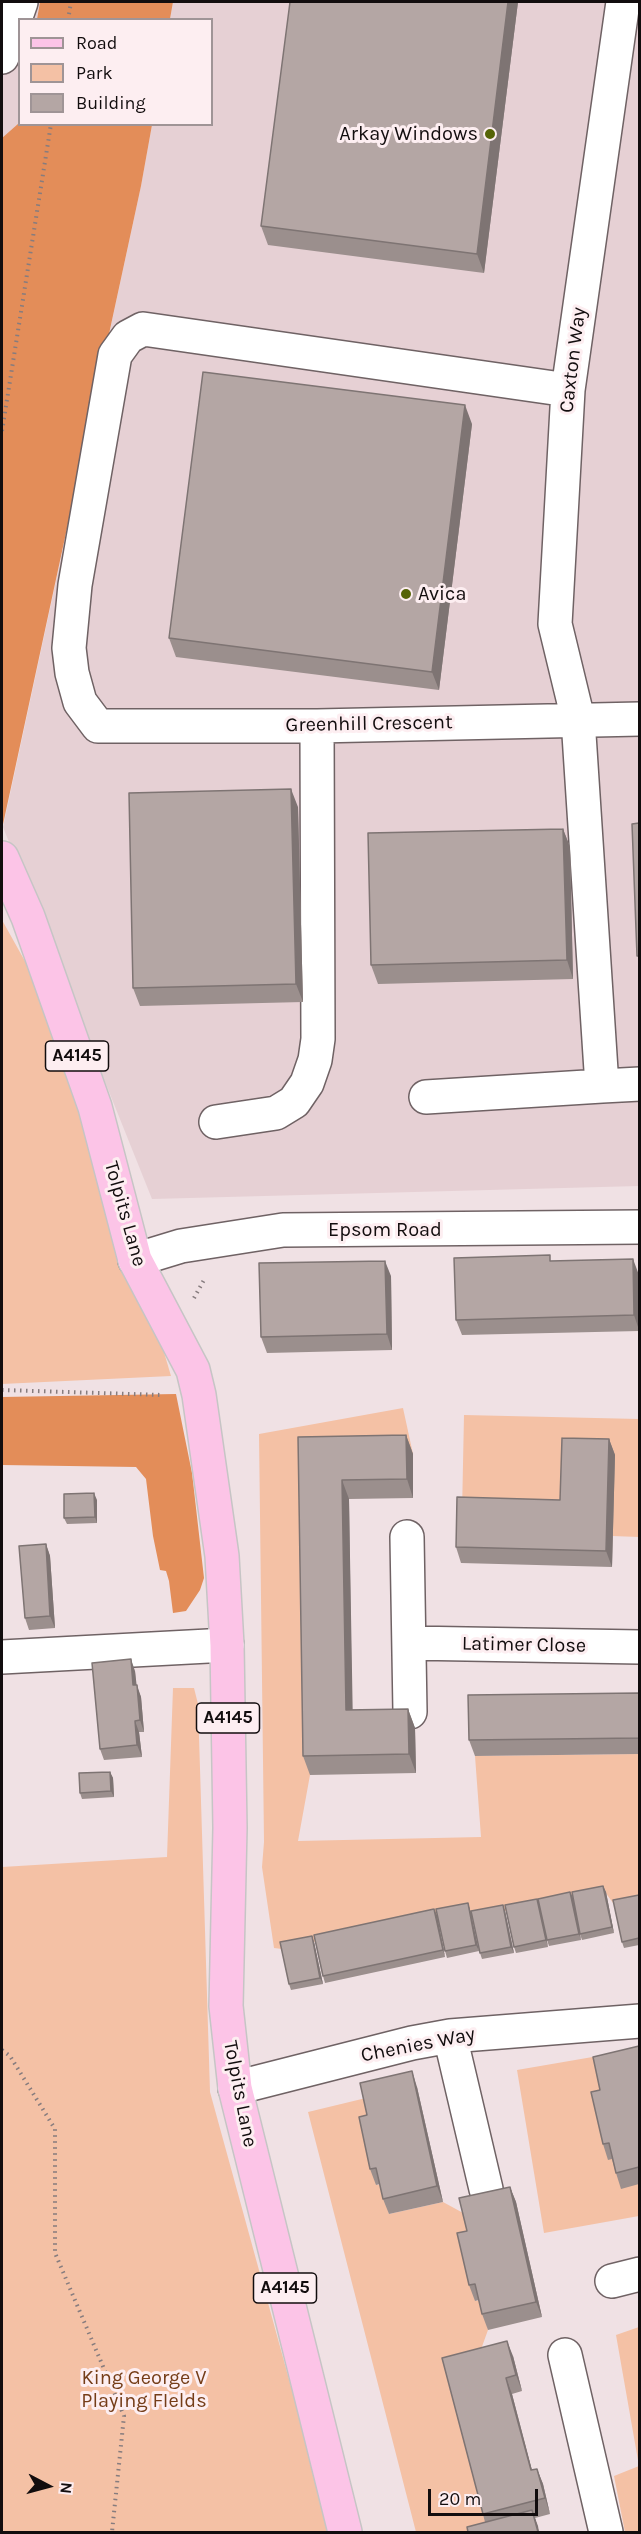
<!DOCTYPE html>
<style>
body{margin:0}
#map{position:relative;width:641px;height:2534px;overflow:hidden;background:#f0e1e4;font-family:Karla,sans-serif}
canvas{display:block}
.frame{position:absolute;inset:0;border:3px solid #120d0e;pointer-events:none}
.legend{position:absolute;left:18px;top:18px;width:195px;height:108px;box-sizing:border-box;background:#fdeef1;border:2px solid #9f9496;margin:0;padding:8px 10px;list-style:none;font-size:18px;color:#120d0e}
.legend li{display:flex;align-items:center;gap:12px;height:30px}
.legend b{width:30px;border:2px solid #9f9496}
.north{position:absolute;left:18px;top:2456px;width:60px;height:60px;-webkit-text-stroke:4px #fdeef1;paint-order:stroke;rotate:96deg;font-size:16px;font-weight:700;line-height:24px;text-align:center;color:#120d0e}
.north::after{content:'';display:block;margin:auto;width:21px;height:27px;background:#120d0e;clip-path:polygon(50% 0,100% 100%,50% 72%,0 100%)}
.scale{position:absolute;left:428px;top:2489px;width:110px;height:27px;box-sizing:border-box;border:3px solid #120d0e;border-top:0;padding-left:8px;font-size:18px;line-height:21px;white-space:nowrap;color:#120d0e;-webkit-text-stroke:4px #fdeef1;paint-order:stroke}
</style>
<div id="map">
<canvas width="641" height="2534"></canvas>
<div class="frame"></div>
<ul class="legend">
<li><b style="height:8px;background:#fcc4e7"></b>Road</li>
<li><b style="height:16px;background:#f4c1a5"></b>Park</li>
<li><b style="height:16px;background:#b4a6a4"></b>Building</li>
</ul>
<div class="north">N</div>
<div class="scale">20 m</div>
</div>
<script>
const ctx = document.querySelector('canvas').getContext('2d');
ctx.lineJoin = 'round';
function paint(path, color) { ctx.fillStyle = color; ctx.fill(path, 'evenodd'); }
const shape = rows => new Path2D(rows.map(r => 'M' + r).join(''));
function trace(path, color, width, dash) { ctx.strokeStyle = color; ctx.lineWidth = width; ctx.lineCap = dash ? 'butt' : 'round'; ctx.setLineDash(dash || []); ctx.stroke(path); }
function write(font, color, halo, rows, align = 'center') {
  ctx.font = font + ' Karla,sans-serif'; ctx.lineWidth = 6; ctx.setLineDash([]); ctx.textBaseline = 'middle'; ctx.strokeStyle = halo; ctx.fillStyle = color; for (const [text, x, y, turn = 0] of rows) {
    ctx.save(); ctx.translate(x, y); ctx.rotate((+turn || 0) * Math.PI / 180); ctx.textAlign = isNaN(turn) ? turn : align; if (halo) ctx.strokeText(text, 0, 0); ctx.fillText(text, 0, 0); ctx.restore();
  }
}
paint(shape([
 [2,2,40,2,37,19,20,20,19,123,2,138],
 [173,2,639,2,639,1186,152,1199,3,827,141,186,152,125,212,124,212,20,170,19]
]), '#e6d0d4');
paint(shape([
 [2,920,55,1015,81,1071,171,1376,2,1384],
 [403,1408,413,1454,305,1455,310,1775,298,1841,481,1837,475,1756,639,1754,639,1902,616,1907,605,1892,474,1917,470,1910,436,1915,282,1949,274,1948,262,1867,264,1842,259,1434],
 [464,1415,639,1419,639,1537,612,1536,566,1516,462,1513],
 [173,1688,194,1688,198,1704,210,2092,331,2532,2,2532,2,1867,167,1857],
 [639,2049,639,2216,544,2233,517,2070],
 [366,2098,376,2185,382,2184,389,2214,443,2202,465,2214,475,2301,481,2300,488,2330,475,2366,489,2532,416,2532,308,2112],
 [639,2327,639,2532,625,2532,614,2476,639,2466,616,2335]
]), '#f4c1a5');
paint(shape([
 [40,2,173,2,170,19,37,19],
 [19,123,152,125,141,186,2,829,2,138],
 [176,1394,192,1473,204,1578,200,1590,186,1611,173,1613,169,1581,166,1571,160,1570,153,1536,146,1479,136,1467,2,1465,2,1397]
]), '#e38d59');
const minor = shape([
 [623,2,568,390,555,624,578,719,602,1086,640,1084],
 [2,57,21,2],
 [568,390,143,329,128,337,115,355,75,585,69,648,72,673,80,702,98,726,317,726,640,719],
 [426,1097,602,1086],
 [216,1122,276,1113,294,1102,307,1083,315,1060,318,1039,317,726],
 [135,1260,181,1246,283,1230,640,1227],
 [407,1537,410,1712],
 [409,1643,640,1647],
 [2,1657,227,1645],
 [450,2036,486,2189],
 [235,2088,412,2043,450,2036,640,2021],
 [612,2281,640,2274],
 [565,2355,606,2532]
]);
const major = shape([
 [2,858,28,917,95,1107,135,1260,193,1370,199,1395,222,1556,227,1645,230,1828,226,2006,235,2088,345,2532]
]);
trace(minor, '#6f6264', 36);
trace(major, '#c6c5c5', 36);
trace(shape([
 [68,20,71,2],
 [2,431,51,124],
 [194,1298,205,1278],
 [2,1390,163,1395],
 [2,2050,10,2056,55,2129,55,2253,124,2416,112,2532]
]), '#867c7e', 4, [1.5, 4.5]);
trace(minor, '#fff', 33);
trace(major, '#fcc4e7', 33);
paint(shape([
 [518,2,484,273,268,245,261,226],
 [472,424,439,690,176,657,169,638],
 [298,807,303,1002,140,1006,133,988],
 [563,829,570,847,573,979,378,984,371,965],
 [639,1275,639,1331,462,1335,456,1320],
 [391,1276,392,1350,267,1353,261,1337],
 [406,1435,413,1454,413,1498,349,1499,352,1710,408,1709,415,1728,416,1773,310,1775,303,1756,298,1437],
 [609,1439,615,1455,612,1567,461,1563,456,1547,560,1500],
 [97,1500,97,1523,67,1524,64,1518],
 [46,1544,50,1556,55,1628,29,1630,25,1618],
 [135,1671,136,1685,141,1697,144,1732,139,1732,142,1757,104,1760,100,1749],
 [639,1693,639,1754,475,1756,469,1740],
 [110,1772,113,1778,114,1797,82,1799,80,1793],
 [603,1886,606,1892,614,1933,582,1940,580,1934],
 [570,1892,573,1898,581,1940,549,1946,547,1940],
 [639,1895,639,1945,624,1948,622,1942],
 [468,1903,470,1910,479,1951,447,1958,445,1951],
 [503,1905,505,1911,514,1953,482,1959,480,1953],
 [540,1905,548,1947,516,1953,514,1947],
 [437,1915,445,1957,325,1983,323,1976],
 [314,1942,323,1984,291,1990,289,1984],
 [639,2046,639,2184,621,2189,616,2173,612,2159,608,2160,603,2144,600,2090],
 [417,2087,443,2202,389,2214,383,2199,380,2184,376,2185,370,2169,367,2115],
 [510,2187,516,2202,542,2317,488,2330,482,2314,479,2300,475,2301,469,2285,467,2231],
 [513,2356,522,2391,512,2394,532,2470,537,2469,543,2484,550,2514,535,2518,539,2532,468,2532,485,2522,442,2358]
]), '#9b8f8d');
paint(shape([
 [508,2,518,2,484,273,477,254],
 [465,405,472,424,439,690,432,672],
 [291,789,298,807,303,1002,296,984],
 [563,829,570,847,573,979,567,960],
 [633,1259,639,1275,639,1330,634,1315],
 [385,1261,391,1276,392,1350,387,1334],
 [406,1435,413,1454,413,1498,407,1479],
 [609,1439,615,1455,612,1567,606,1551],
 [342,1480,349,1499,353,1729,346,1710],
 [94,1493,97,1500,97,1523,95,1517],
 [46,1544,50,1556,55,1628,50,1616],
 [131,1659,135,1671,138,1697,133,1685],
 [137,1685,141,1697,144,1732,140,1720],
 [408,1709,415,1728,416,1773,409,1754],
 [135,1721,139,1732,142,1757,137,1745],
 [110,1772,113,1778,114,1797,111,1791],
 [603,1886,606,1892,614,1933,612,1927],
 [570,1892,573,1898,581,1940,579,1934],
 [537,1899,540,1905,548,1947,546,1940],
 [468,1903,470,1910,479,1951,476,1945],
 [503,1905,505,1911,514,1953,511,1947],
 [434,1909,437,1915,445,1957,443,1950],
 [312,1936,314,1942,323,1984,320,1978],
 [412,2071,417,2087,443,2202,437,2186],
 [510,2187,516,2202,542,2317,536,2302],
 [507,2341,513,2356,522,2391,516,2375],
 [506,2378,512,2394,536,2486,531,2470],
 [537,2469,543,2484,550,2514,545,2498],
 [532,2510,538,2526,539,2532,538,2532]
]), '#7e7473');
const building = shape([
 [290,2,508,2,477,254,261,226,290,2],
 [203,372,465,405,432,672,169,638,203,372],
 [291,789,296,984,133,988,129,793,291,789],
 [639,823,639,956,637,956,632,824,639,823],
 [563,829,567,960,371,965,368,833,563,829],
 [550,1255,550,1261,633,1259,634,1315,456,1320,454,1258,550,1255],
 [385,1261,387,1334,261,1337,259,1263,385,1261],
 [406,1435,407,1479,342,1480,346,1710,408,1709,409,1754,303,1756,298,1437,406,1435],
 [562,1438,609,1439,606,1551,456,1547,457,1497,560,1500,562,1438],
 [94,1493,95,1517,64,1518,64,1494,94,1493],
 [46,1544,50,1616,25,1618,19,1546,46,1544],
 [131,1659,133,1685,137,1685,140,1720,135,1721,137,1745,100,1749,92,1663,131,1659],
 [639,1693,639,1738,469,1740,468,1695,639,1693],
 [110,1772,111,1791,80,1793,79,1773,110,1772],
 [603,1886,612,1927,580,1934,572,1892,603,1886],
 [570,1892,579,1934,547,1940,538,1899,570,1892],
 [639,1895,639,1938,622,1942,613,1900,639,1895],
 [537,1899,546,1940,514,1947,505,1905,537,1899],
 [468,1903,476,1945,445,1951,436,1909,468,1903],
 [503,1905,511,1947,480,1953,471,1911,503,1905],
 [434,1909,443,1950,323,1976,314,1935,434,1909],
 [312,1936,320,1978,289,1984,280,1942,312,1936],
 [639,2046,639,2167,616,2173,609,2143,603,2144,591,2092,600,2090,593,2057,639,2046],
 [412,2071,437,2186,383,2199,376,2168,370,2169,359,2117,367,2115,360,2083,412,2071],
 [510,2187,536,2302,482,2314,475,2284,469,2285,457,2233,467,2231,459,2198,510,2187],
 [507,2341,516,2375,506,2378,531,2470,537,2469,545,2498,483,2514,442,2358,507,2341],
 [532,2510,538,2532,468,2532,467,2527,532,2510]
]);
paint(building, '#b4a6a4');
trace(building, '#7e7473', 1.5);
for (const [x, y, r, color] of [
 [490,134,6,"#566407"],
 [406,594,6,"#566407"]
]) { const dot = new Path2D(); dot.arc(x, y, r, 0, 2 * Math.PI); ctx.fillStyle = color; ctx.fill(dot); trace(dot, '#fdeef1', 2); }
for (const [x, y, w] of [
 [77,1056,63],
 [228,1718,63],
 [285,2288,63]
]) { const box = new Path2D(); box.roundRect(x - w / 2, y - 15, w, 30, 4.5); ctx.fillStyle = '#fdeef1'; ctx.fill(box); trace(box, '#120d0e', 1.5); }
write('bold 18px', '#120d0e', null, [
 ["A4145",77,1056],
 ["A4145",228,1718],
 ["A4145",285,2288]
]);
write('20px', '#120d0e', '#fdeef1', [
 ["Arkay Windows",478,134],
 ["Avica",418,594,"left"]
], 'right');
write('20px', '#120d0e', '#fdeef1', [
 ["Caxton Way",573,360,-83],
 ["Greenhill Crescent",369,724,-1],
 ["Tolpits Lane",125,1214,74],
 ["Epsom Road",385,1230],
 ["Latimer Close",524,1645,1],
 ["Chenies Way",418,2045,-11],
 ["Tolpits Lane",240,2094,79]
]);
write('20px', '#753d18', '#fdeef1', [
 ["King George V",144,2378],
 ["Playing FIelds",144,2401]
]);
</script>
